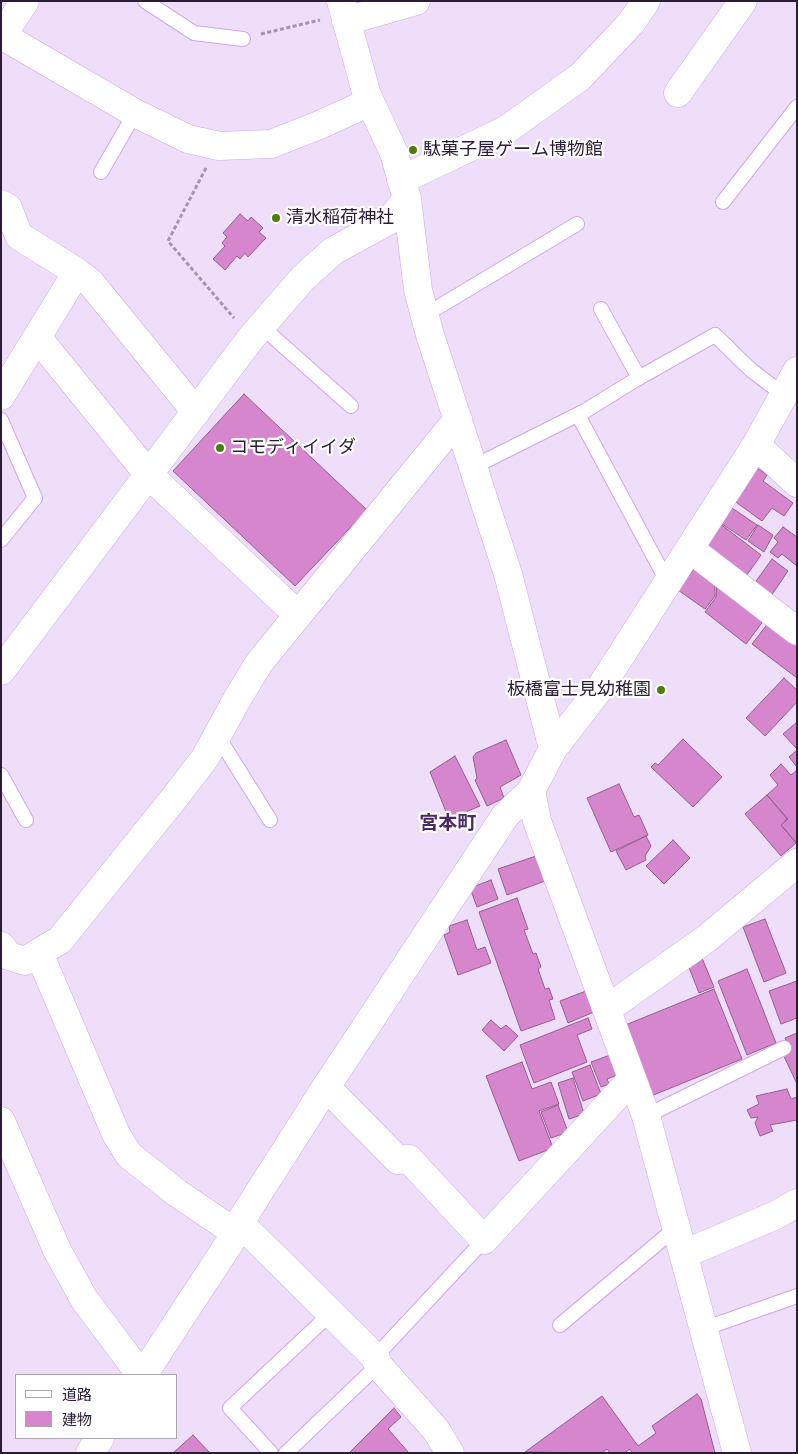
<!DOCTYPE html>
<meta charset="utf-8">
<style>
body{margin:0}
#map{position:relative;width:798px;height:1454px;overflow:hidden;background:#eedef9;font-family:"PT Sans Narrow","Noto Sans JP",sans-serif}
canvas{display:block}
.frame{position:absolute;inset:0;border:2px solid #2b1c35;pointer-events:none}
.legend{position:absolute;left:15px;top:1374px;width:162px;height:65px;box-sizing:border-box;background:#fff;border:1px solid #aaa4ae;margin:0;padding:6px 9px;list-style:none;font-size:15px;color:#2b1c35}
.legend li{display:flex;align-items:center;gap:10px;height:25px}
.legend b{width:25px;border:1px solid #aaa4ae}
</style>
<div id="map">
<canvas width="798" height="1454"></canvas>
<div class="frame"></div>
<ul class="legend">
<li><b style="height:6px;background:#fff"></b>道路</li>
<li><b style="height:14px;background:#d686cd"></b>建物</li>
</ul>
</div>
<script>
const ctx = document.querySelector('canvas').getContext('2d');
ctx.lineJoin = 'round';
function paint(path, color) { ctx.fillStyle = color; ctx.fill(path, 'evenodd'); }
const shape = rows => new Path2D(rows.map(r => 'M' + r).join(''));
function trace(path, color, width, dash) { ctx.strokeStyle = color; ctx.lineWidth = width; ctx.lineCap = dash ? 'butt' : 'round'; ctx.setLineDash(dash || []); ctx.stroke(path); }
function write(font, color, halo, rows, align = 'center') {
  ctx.font = font + ' "PT Sans Narrow","Noto Sans JP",sans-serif'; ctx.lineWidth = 4.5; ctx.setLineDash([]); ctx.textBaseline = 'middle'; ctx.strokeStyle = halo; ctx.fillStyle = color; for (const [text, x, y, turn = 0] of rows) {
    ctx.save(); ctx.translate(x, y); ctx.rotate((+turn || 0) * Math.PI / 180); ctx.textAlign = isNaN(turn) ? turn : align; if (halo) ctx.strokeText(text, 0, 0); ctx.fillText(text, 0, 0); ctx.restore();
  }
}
const building = shape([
 [240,214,248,221,251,217,263,228,259,232,266,238,248,257,245,253,240,259,237,256,225,270,213,259,225,246,222,243,227,237,223,233,240,214],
 [244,394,367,510,295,586,173,471,244,394],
 [756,467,767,475,763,481,793,503,784,516,772,508,762,521,733,500,756,467],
 [729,506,757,525,746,540,719,522,729,506],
 [719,523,761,555,744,579,702,547,719,523],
 [758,525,773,535,764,552,748,541,758,525],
 [783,527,797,537,797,566,782,554,778,558,770,552,778,542,774,538,783,527],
 [772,559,788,571,771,596,754,584,772,559],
 [696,566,715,580,715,596,705,609,678,590,696,566],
 [717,581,767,616,746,644,705,612,716,597,717,581],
 [769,622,797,643,797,678,752,644,769,622],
 [784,678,797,690,797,702,765,736,746,718,784,678],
 [797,722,797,749,783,734,797,722],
 [683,739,722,777,693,807,651,767,655,763,658,765,683,739],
 [506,740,521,775,500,787,504,798,487,806,475,780,477,778,473,757,476,753,506,740],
 [797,750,797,767,789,757,797,750],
 [455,756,480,806,449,819,430,772,455,756],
 [781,764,791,775,797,770,797,843,781,825,788,819,767,795,778,785,770,775,781,764],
 [619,784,634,817,639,815,648,835,611,852,587,798,619,784],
 [767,795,787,819,781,825,796,843,781,856,745,814,767,795],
 [646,836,651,846,645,856,646,860,626,870,616,851,646,836],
 [673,840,690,858,664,884,646,866,673,840],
 [536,856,545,881,507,895,498,869,536,856],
 [491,880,498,899,477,907,470,888,491,880],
 [517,898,528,929,524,930,533,954,536,953,541,967,538,969,545,989,549,988,553,999,549,1000,555,1019,521,1031,479,912,517,898],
 [765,919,786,973,764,982,743,927,765,919],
 [467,920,477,950,485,947,491,963,458,975,444,935,450,932,449,926,467,920],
 [702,958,714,987,699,993,688,965,702,958],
 [747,969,776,1043,747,1055,718,981,747,969],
 [797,981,797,1018,781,1024,769,991,797,981],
 [714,989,742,1059,651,1096,623,1026,714,989],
 [586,991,594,1012,568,1023,560,1001,586,991],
 [588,1018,592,1029,577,1035,587,1062,534,1083,520,1045,588,1018],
 [491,1020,501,1029,506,1025,518,1036,504,1051,482,1030,491,1020],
 [797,1033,797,1084,782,1052,790,1048,785,1038,797,1033],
 [613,1054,620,1074,607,1079,609,1084,601,1087,591,1062,613,1054],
 [522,1062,532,1089,551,1082,559,1104,539,1111,553,1148,519,1161,486,1076,522,1062],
 [590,1065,601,1094,583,1101,572,1072,590,1065],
 [573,1078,584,1114,569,1119,558,1083,573,1078],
 [787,1089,791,1099,797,1097,797,1120,770,1125,773,1131,760,1136,755,1123,758,1117,751,1118,747,1110,759,1104,756,1096,787,1089],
 [558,1105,568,1132,551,1138,541,1112,558,1105],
 [697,1394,701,1399,715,1453,632,1453,630,1449,624,1453,610,1453,607,1449,602,1453,525,1452,602,1396,638,1446,656,1433,652,1426,697,1394],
 [394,1408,401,1417,388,1429,409,1453,349,1453,394,1408],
 [193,1435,210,1453,173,1453,193,1435]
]);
paint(building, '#d686cd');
trace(building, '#965e8f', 1);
const lane = shape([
 [145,1,194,33,243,39],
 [101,172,135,113],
 [723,202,797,107],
 [601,309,639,378],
 [425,315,577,224],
 [261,326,351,406],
 [578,415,668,583],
 [1,420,35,498,1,540],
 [473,467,585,411,635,380,715,335,751,370,784,395],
 [217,735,270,820],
 [1,775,26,820],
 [646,1116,784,1048],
 [560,1325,677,1227],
 [703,1329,797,1296],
 [375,1357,484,1240],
 [271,1453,230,1408,330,1314],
 [286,1453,378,1365]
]);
const street = shape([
 [341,1,367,95,394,153,407,199,418,290,430,335,508,574,553,749],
 [346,21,416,1],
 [1,35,135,113,188,139,219,146,271,144,317,126,370,102],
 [1,37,25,1],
 [678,93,743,1],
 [401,180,506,130,580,77,631,23,646,1],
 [1,204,8,208,19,236,77,272,90,282,196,412],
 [37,337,149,475,298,615],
 [1,396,77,272],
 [756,445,797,483],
 [690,549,797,631],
 [1,671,251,338,303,278,333,251,390,220,407,199],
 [531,791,537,821,646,1116,737,1453],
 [1,946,9,956,25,961,60,940,175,797,205,758,236,701,259,663,458,419],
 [39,953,116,1134,129,1155,177,1193,236,1233,250,1233,375,1357,378,1365,436,1430,450,1453],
 [607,1009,706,939,797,863],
 [326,1087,398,1160,409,1159,484,1240,632,1079],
 [1,1121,57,1250,84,1299,141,1375],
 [684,1254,776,1215,797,1203],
 [143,1375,236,1233,240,1222,326,1087,505,816,531,791,553,749,600,688,756,445,797,371],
 [90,1453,100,1438]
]);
trace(lane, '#cea8e9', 16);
trace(street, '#cea8e9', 29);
trace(shape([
 [261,34,320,20],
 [206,168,168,241,234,318]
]), '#a595af', 3, [4, 2.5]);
trace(lane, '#fff', 14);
trace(street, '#fff', 28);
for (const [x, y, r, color] of [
 [413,150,5,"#4e7d06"],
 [276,218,5,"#4e7d06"],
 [220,448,5,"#4e7d06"],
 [661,690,5,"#4e7d06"]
]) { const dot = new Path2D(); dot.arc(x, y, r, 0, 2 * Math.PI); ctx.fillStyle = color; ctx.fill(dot); trace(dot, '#fff', 2); }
write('18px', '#2b1c35', '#fff', [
 ["駄菓子屋ゲーム博物館",423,150],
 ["清水稲荷神社",286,218],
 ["コモディイイダ",230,448],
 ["板橋富士見幼稚園",651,690,"right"]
], 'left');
write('bold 19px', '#4c2961', '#fff', [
 ["宮本町",448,824]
]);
</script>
